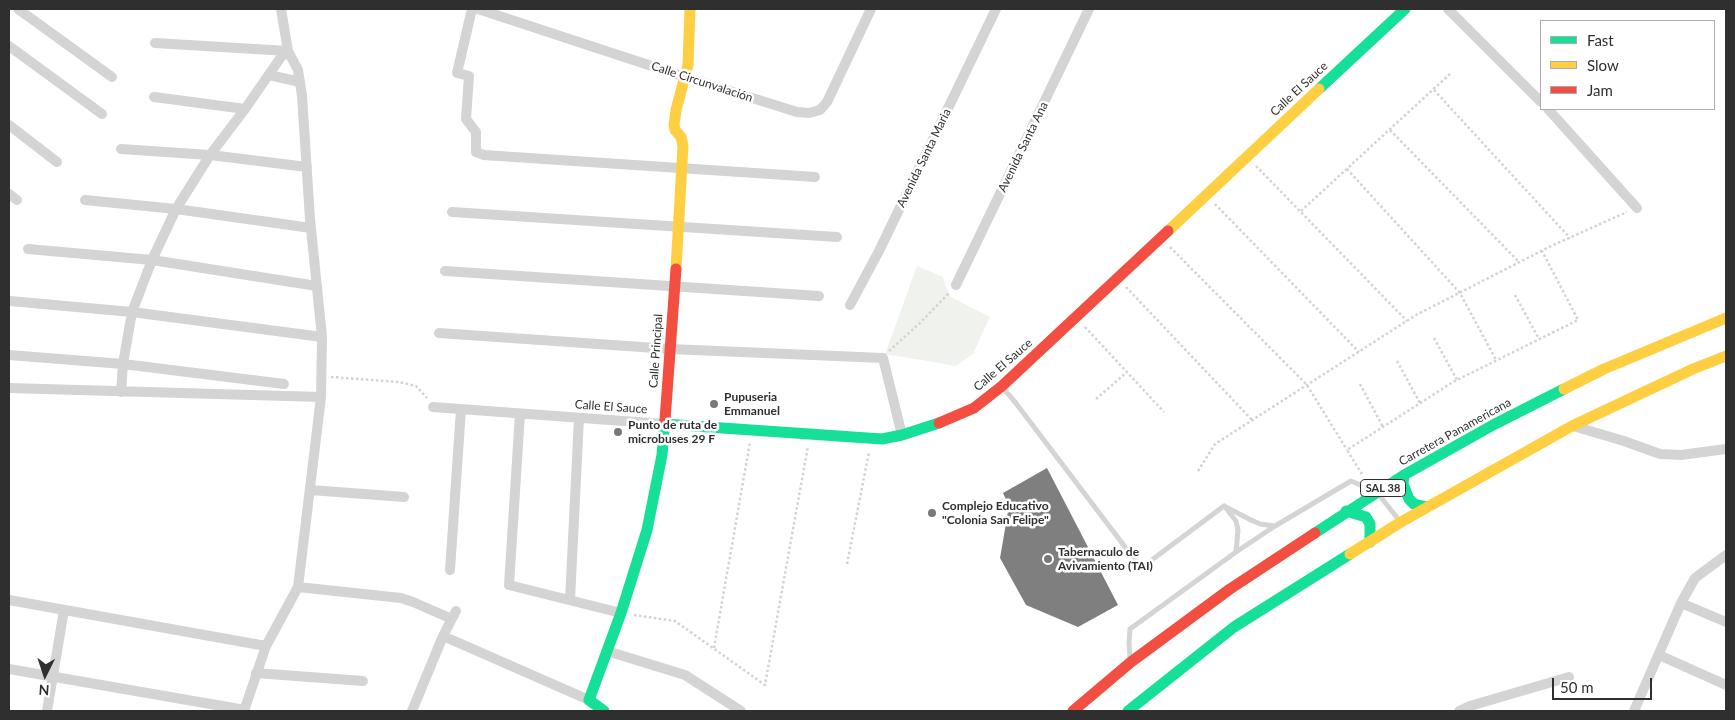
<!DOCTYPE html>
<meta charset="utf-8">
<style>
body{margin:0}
#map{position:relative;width:1735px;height:720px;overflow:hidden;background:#fff;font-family:Lato,sans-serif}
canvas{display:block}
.frame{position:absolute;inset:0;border:10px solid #2f2f2f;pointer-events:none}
.legend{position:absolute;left:1540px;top:20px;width:175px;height:90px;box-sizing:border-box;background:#fff;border:1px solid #acacac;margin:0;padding:6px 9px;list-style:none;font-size:15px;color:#2f2f2f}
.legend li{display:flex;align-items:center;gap:10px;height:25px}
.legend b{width:25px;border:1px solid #acacac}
.north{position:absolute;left:20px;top:650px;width:50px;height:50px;-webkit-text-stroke:4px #fff;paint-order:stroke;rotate:184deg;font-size:14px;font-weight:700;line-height:20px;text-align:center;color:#2f2f2f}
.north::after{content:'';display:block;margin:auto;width:18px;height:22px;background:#2f2f2f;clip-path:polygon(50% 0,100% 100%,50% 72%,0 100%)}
.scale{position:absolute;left:1552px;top:678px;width:100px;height:22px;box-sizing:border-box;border:2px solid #2f2f2f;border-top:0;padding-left:6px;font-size:15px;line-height:18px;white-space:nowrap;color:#2f2f2f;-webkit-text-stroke:4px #fff;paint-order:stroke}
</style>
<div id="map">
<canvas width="1735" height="720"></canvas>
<div class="frame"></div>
<ul class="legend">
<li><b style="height:6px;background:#16e098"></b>Fast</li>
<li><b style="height:6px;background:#ffcf43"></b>Slow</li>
<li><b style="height:6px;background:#f24e42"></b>Jam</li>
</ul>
<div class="north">N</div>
<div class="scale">50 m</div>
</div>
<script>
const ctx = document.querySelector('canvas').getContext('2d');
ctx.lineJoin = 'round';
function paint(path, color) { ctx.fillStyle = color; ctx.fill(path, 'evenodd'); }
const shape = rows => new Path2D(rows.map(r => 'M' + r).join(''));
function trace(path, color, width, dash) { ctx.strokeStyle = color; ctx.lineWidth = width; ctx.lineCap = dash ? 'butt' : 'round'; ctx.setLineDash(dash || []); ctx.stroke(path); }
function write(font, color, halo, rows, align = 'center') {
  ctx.font = font + ' Lato,sans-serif'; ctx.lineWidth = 5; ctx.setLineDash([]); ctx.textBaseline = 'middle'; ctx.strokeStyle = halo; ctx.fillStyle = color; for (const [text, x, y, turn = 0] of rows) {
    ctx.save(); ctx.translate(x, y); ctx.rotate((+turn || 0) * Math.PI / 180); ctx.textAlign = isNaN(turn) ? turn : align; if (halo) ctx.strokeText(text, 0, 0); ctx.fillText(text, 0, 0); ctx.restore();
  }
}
paint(shape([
 [917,266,943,277,946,287,951,297,990,317,973,354,956,366,885,354]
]), '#f0f3ed');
paint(shape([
 [1047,468,1118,605,1078,627,1026,605,1000,558,1009,506,1003,493]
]), '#7f7f7f');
trace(shape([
 [1434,90,1570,238],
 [1390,130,1519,262],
 [1256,166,1407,321],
 [1347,169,1460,293,1496,360],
 [1215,204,1359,352],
 [1301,211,1451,73],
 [1170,247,1307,385,1347,450],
 [1126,287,1252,420],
 [1515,295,1539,339],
 [1085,327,1164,412],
 [1434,338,1457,380],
 [889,351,920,323,950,292],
 [1397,361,1420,403],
 [331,377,399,382,416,386,427,398],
 [1360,384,1383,427],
 [1096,399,1127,372],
 [1198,471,1215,444,1416,315,1549,247,1627,212],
 [1362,474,1347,450,1453,382,1578,320,1542,251],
 [847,564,869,452],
 [634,615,675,621,765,685,808,446],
 [714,648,750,442]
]), '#d3d3d3', 2.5, [2.5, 2.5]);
trace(shape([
 [1003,388,1015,402,1141,568,1224,506],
 [1379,495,1399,520],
 [1224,506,1251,520,1260,524,1274,526],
 [1226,508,1236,521,1238,530,1236,552],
 [1130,657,1129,643,1130,629,1236,552,1275,526,1351,481,1372,490]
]), '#d4d4d4', 5);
trace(shape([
 [18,9,112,77],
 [472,9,457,73,469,76,466,119,476,132,476,152,484,155,815,177],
 [478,9,685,77,797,112,809,113,820,110,827,102,871,9],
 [1448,9,1541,102],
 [155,43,288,51,298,70,302,96,310,219,322,337,321,397,298,587,266,646,244,711],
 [9,46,102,114],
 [269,75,300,82],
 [154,97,245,109],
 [1548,109,1637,208],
 [9,125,57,162],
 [121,149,210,155,307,167],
 [9,194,17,200],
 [85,200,176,209,311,228],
 [452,212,837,237],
 [28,249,152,260,317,286],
 [445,271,819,296],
 [956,285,1089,9],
 [10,301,132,312,322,337],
 [850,305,879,251,996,9],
 [439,333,670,349,883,358,902,435],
 [9,355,123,364,284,384],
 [9,388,321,397],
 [121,392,123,364,132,312,152,260,176,209,210,155,245,109,281,57,288,51,281,9],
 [433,407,664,424],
 [520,414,509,585,621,613],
 [1573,426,1624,441,1660,454,1681,455,1726,449],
 [311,490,404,497],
 [450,570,461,409],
 [298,587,401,598,413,602,452,619],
 [9,600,266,646],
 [570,600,579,418],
 [1681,603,1726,622],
 [443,636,589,700],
 [607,651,685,675,741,711],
 [1659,655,1726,685],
 [9,669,245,710],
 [256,673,363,681],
 [47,711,64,610],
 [412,711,443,636,456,611],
 [1459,711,1470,706,1569,677],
 [1634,711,1681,603,1695,578,1726,555]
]), '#d4d4d4', 10);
trace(shape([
 [1319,89,1405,9],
 [664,424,882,439,902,435,939,423],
 [1404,475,1403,484,1409,499,1414,504,1427,507],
 [1346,511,1366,517,1370,524,1370,542],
 [1315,533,1404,475,1493,425,1564,389],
 [604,711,589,700,621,613,647,530,662,455,665,420],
 [1128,711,1234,627,1350,554]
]), '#16e098', 11);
trace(shape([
 [1168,231,1319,89],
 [676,269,683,146,681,137,675,130,674,125,676,110,688,65,690,9],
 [1564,389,1604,369,1726,318],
 [1350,554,1401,522,1572,426,1693,369,1726,356]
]), '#ffcf43', 11);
trace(shape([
 [665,420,676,269],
 [939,423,974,408,1002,386,1168,231],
 [1073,711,1131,662,1230,589,1315,533]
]), '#f24e42', 11);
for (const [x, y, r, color] of [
 [714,404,5,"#787878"],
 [618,432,5,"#787878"],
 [932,513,5,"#787878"],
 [1048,559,5,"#787878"]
]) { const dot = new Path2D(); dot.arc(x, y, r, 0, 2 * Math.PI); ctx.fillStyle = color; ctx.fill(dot); trace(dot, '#fff', 2); }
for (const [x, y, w] of [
 [1383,488,45]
]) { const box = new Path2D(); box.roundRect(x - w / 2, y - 8.5, w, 17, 4); ctx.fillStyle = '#fff'; ctx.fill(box); trace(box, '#2f2f2f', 1); }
write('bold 11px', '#2f2f2f', null, [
 ["SAL 38",1383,488]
]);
write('12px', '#2f2f2f', '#fff', [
 ["Calle Circunvalación",702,82,18],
 ["Calle El Sauce",1299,89,-43],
 ["Avenida Santa Ana",1023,147,-64],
 ["Avenida Santa Maria",924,158,-64],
 ["Calle Principal",656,351,-86],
 ["Calle El Sauce",1003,365,-41],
 ["Calle El Sauce",611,407,4],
 ["Carretera Panamericana",1455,432,-29]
]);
write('bold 12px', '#2f2f2f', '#fff', [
 ["Pupuseria",724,397],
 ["Emmanuel",724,411],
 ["Punto de ruta de",628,425],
 ["microbuses 29 F",628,439],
 ["Complejo Educativo",942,506],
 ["\"Colonia San Felipe\"",942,520],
 ["Tabernaculo de",1058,552],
 ["Avivamiento (TAI)",1058,566]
], 'left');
</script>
